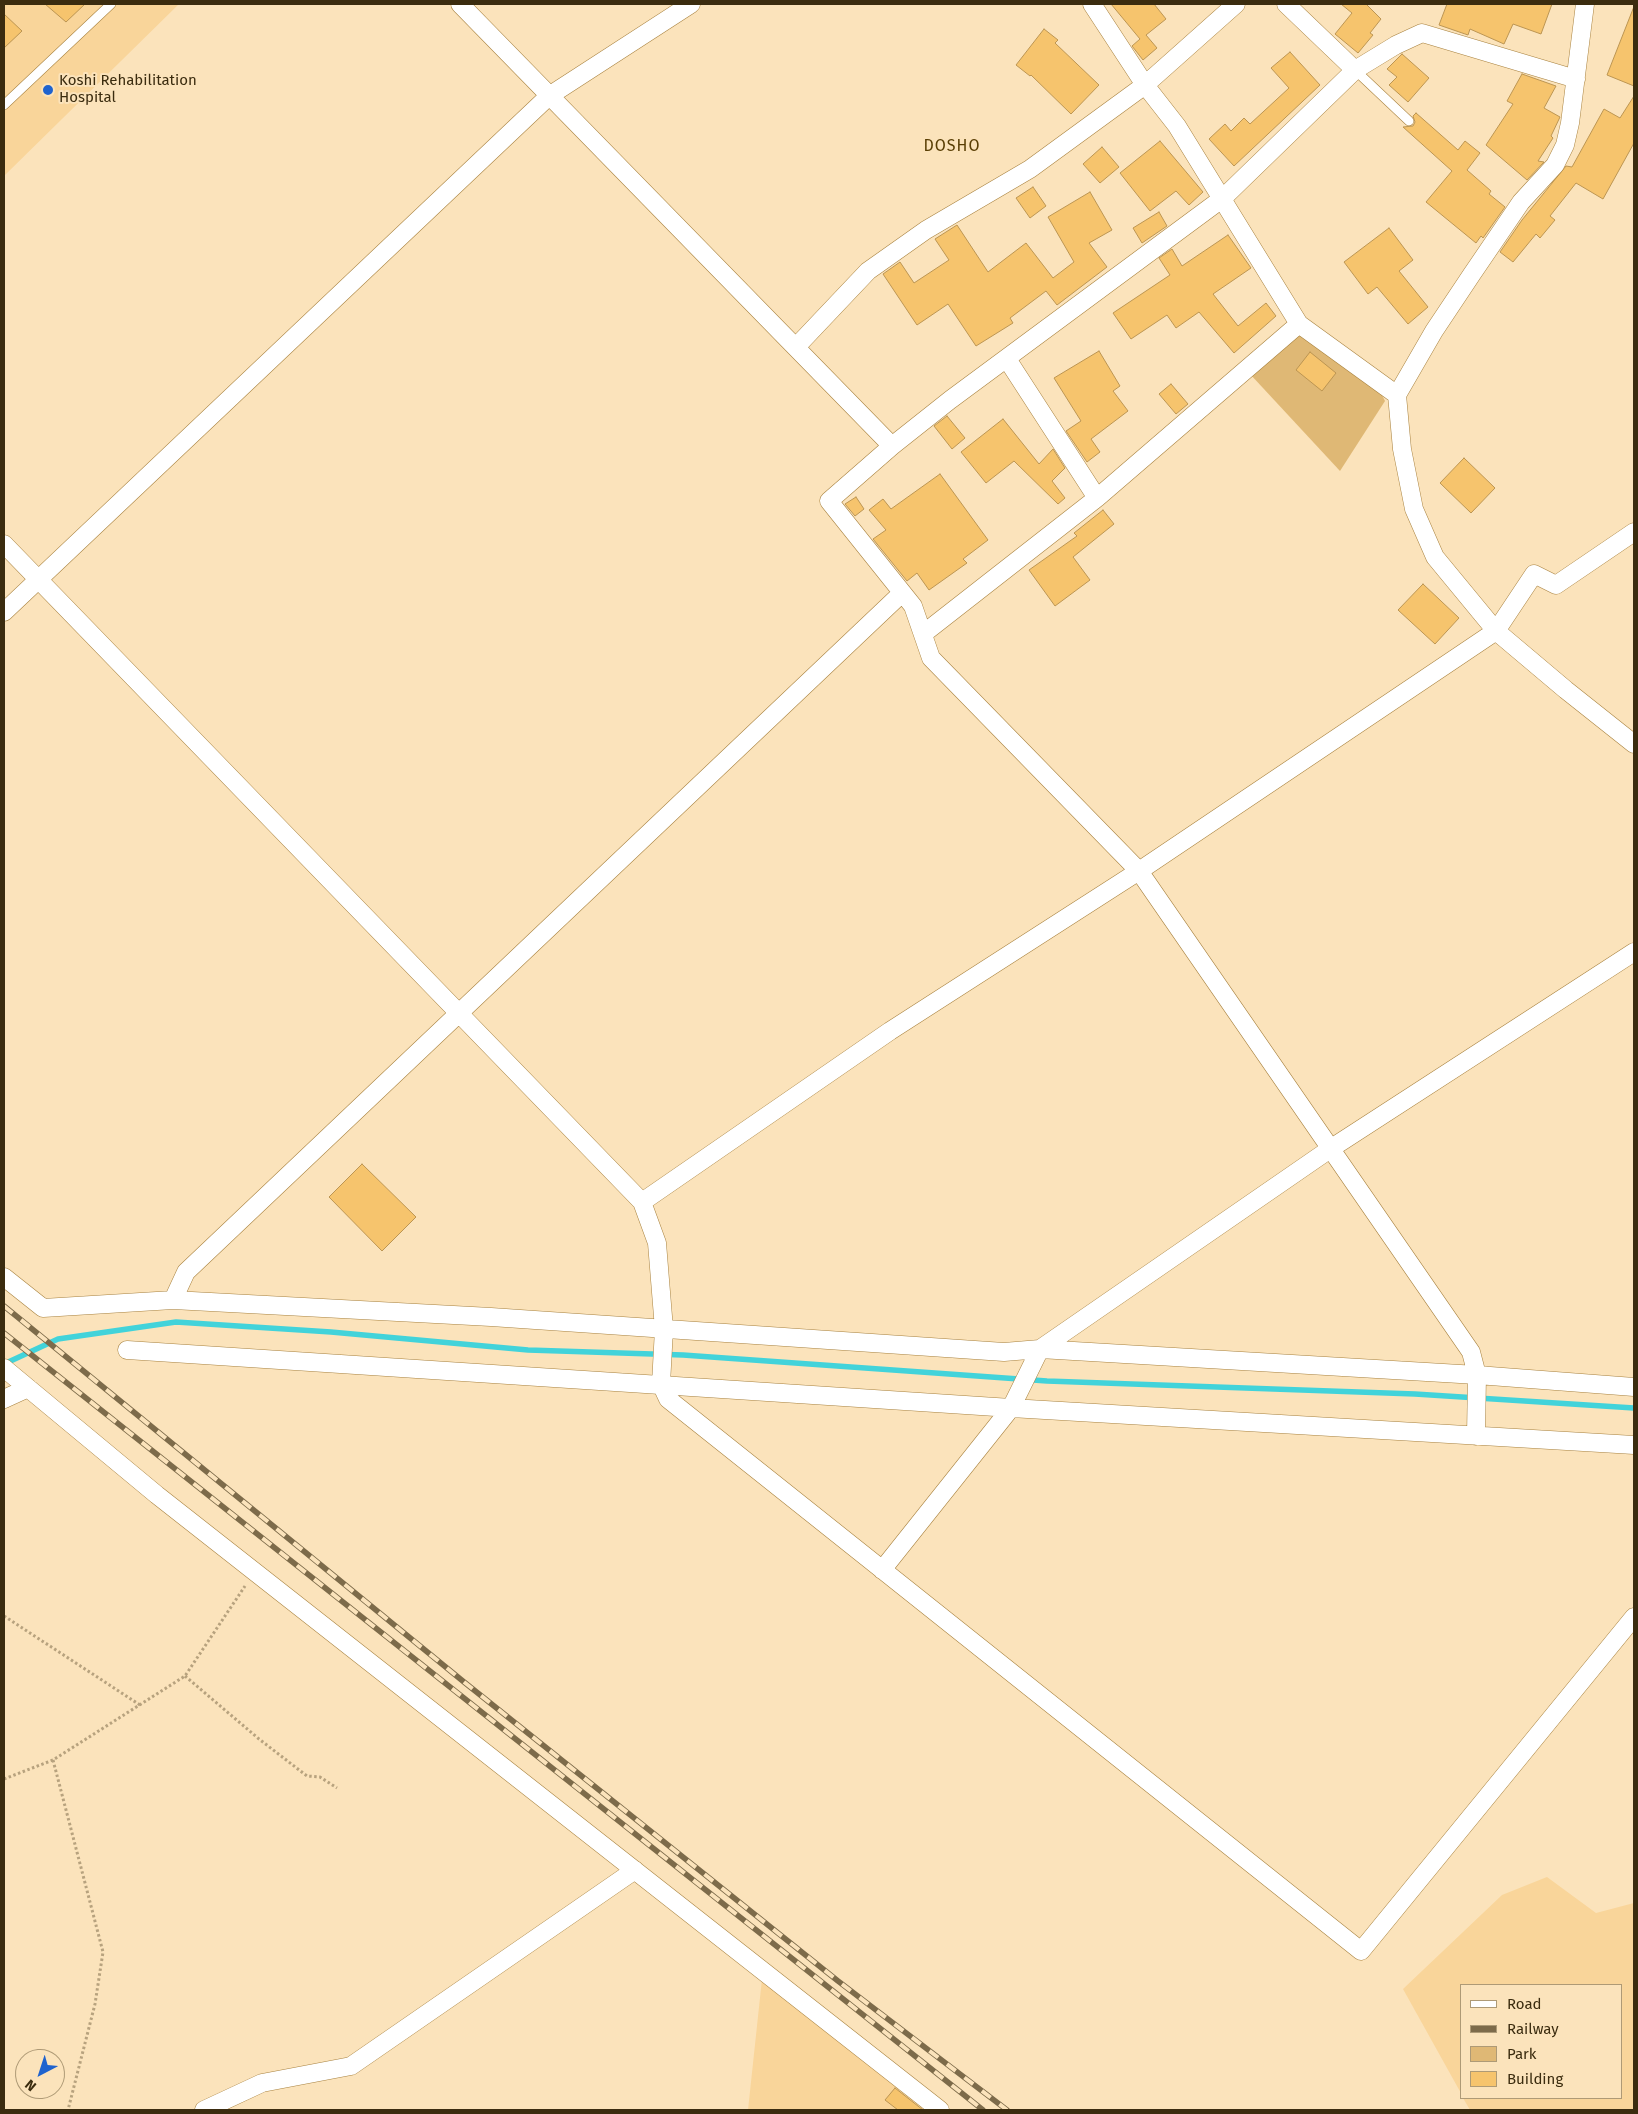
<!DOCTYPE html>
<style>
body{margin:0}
#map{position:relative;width:1638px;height:2114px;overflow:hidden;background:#fbe3bb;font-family:"Fira Sans",sans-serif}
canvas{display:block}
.frame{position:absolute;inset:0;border:5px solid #3b2c0f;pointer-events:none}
.legend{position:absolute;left:1460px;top:1984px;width:162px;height:115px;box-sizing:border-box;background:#fbe3bb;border:1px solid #ae9a76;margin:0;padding:6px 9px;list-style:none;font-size:15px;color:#3b2c0f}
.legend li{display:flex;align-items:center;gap:10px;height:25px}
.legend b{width:25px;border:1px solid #ae9a76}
.north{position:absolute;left:15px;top:2049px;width:50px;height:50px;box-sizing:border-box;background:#fbe3bb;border:1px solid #ae9a76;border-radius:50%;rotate:220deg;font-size:14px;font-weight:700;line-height:20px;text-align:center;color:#3b2c0f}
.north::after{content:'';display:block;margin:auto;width:18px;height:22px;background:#1f63ce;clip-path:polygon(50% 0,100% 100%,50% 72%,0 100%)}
</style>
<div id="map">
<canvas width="1638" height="2114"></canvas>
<div class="frame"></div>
<ul class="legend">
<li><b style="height:6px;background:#fff"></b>Road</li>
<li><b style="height:6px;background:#7d6b4a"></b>Railway</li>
<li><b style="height:14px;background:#dfb875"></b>Park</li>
<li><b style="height:14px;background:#f6c46d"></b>Building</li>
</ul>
<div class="north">N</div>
</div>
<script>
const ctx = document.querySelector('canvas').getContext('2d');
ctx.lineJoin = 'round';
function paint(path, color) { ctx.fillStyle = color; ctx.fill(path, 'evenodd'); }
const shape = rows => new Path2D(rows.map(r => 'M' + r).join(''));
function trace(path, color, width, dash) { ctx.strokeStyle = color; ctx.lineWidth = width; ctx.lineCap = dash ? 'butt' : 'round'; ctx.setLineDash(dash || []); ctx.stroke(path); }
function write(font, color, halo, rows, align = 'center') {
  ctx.font = font + ' "Fira Sans",sans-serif'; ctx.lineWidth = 4; ctx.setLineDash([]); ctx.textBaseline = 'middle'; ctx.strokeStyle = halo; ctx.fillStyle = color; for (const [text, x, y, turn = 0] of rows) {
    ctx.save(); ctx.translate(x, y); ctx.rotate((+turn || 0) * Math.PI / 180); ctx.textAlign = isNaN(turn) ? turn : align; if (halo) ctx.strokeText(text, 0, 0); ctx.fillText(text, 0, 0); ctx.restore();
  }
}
paint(shape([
 [4,4,179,4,4,176],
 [1547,1877,1596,1913,1634,1903,1634,2110,1470,2110,1463,2098,1622,2098,1622,1985,1462,1985,1462,2095,1403,1989,1502,1895],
 [762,1979,934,2110,748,2110]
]), '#f9d59a');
paint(shape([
 [1298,333,1380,391,1385,401,1340,471,1250,374]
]), '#dfb875');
trace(shape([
 [4,1364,58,1339,176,1322,331,1332,528,1350,683,1355,1047,1381,1415,1394,1634,1408]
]), '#42d3da', 5.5);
const building = shape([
 [45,4,85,4,66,22,45,4],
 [1111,4,1154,4,1166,19,1146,35,1157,48,1143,60,1132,46,1140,39,1111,4],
 [1341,4,1366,4,1381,19,1370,33,1373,35,1358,53,1335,34,1352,13,1341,4],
 [1447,4,1552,4,1541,34,1513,24,1504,44,1470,29,1468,35,1439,25,1447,4],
 [1633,9,1634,9,1634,86,1607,75,1633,9],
 [4,14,22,31,4,48,4,14],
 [1044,29,1058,40,1055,43,1099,85,1071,114,1031,75,1030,76,1016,65,1044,29],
 [1290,52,1320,85,1234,166,1209,139,1225,124,1231,131,1244,118,1250,124,1289,88,1271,68,1290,52],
 [1402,54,1429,78,1408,102,1389,85,1397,77,1387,69,1402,54],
 [1522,74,1556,86,1544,108,1560,117,1551,136,1553,138,1538,161,1544,162,1527,180,1486,145,1513,104,1507,101,1522,74],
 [1634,96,1634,143,1603,199,1576,183,1550,216,1555,220,1540,238,1536,234,1513,262,1500,252,1522,220,1566,166,1572,167,1604,109,1620,118,1634,96],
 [1416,113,1458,150,1465,141,1480,153,1467,170,1491,191,1489,194,1505,207,1483,238,1481,236,1476,243,1426,202,1452,171,1403,127,1413,126,1415,122,1413,116,1416,113],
 [1160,141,1203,192,1189,205,1176,191,1150,211,1120,173,1160,141],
 [1102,147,1119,167,1100,183,1083,164,1102,147],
 [1033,187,1046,206,1030,218,1016,198,1033,187],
 [1090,192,1112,230,1089,243,1107,267,1057,305,1046,291,1010,318,1013,323,976,346,948,304,917,325,883,274,900,262,914,283,949,260,935,239,957,225,988,272,1026,243,1053,278,1074,262,1048,217,1090,192],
 [1159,212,1167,226,1142,243,1133,228,1159,212],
 [1389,228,1413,260,1399,271,1428,307,1408,324,1377,287,1368,294,1344,262,1389,228],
 [1228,235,1251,268,1213,294,1238,326,1266,303,1276,316,1234,353,1199,312,1176,328,1167,315,1131,339,1113,313,1170,275,1159,258,1172,249,1182,266,1228,235],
 [1099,351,1120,386,1113,391,1128,411,1091,439,1100,452,1087,462,1066,431,1081,421,1054,378,1099,351],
 [1310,352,1336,373,1322,391,1296,370,1310,352],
 [1171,384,1188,404,1176,414,1159,394,1171,384],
 [947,416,965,438,952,449,934,426,947,416],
 [1003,419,1039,464,1053,449,1065,468,1052,481,1065,498,1058,504,1014,461,986,483,961,452,1003,419],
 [1464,458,1495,488,1471,513,1440,483,1464,458],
 [940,474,988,540,963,559,967,563,929,590,917,573,907,581,873,539,886,530,869,510,883,499,891,509,940,474],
 [856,497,864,509,855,516,845,504,856,497],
 [1103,510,1114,524,1073,557,1090,580,1055,606,1029,570,1077,536,1074,533,1103,510],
 [1423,584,1459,618,1435,644,1398,610,1423,584],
 [362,1164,416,1217,382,1251,329,1197,362,1164],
 [895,2088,923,2110,898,2110,885,2100,895,2088]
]);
paint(building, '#f6c46d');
trace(building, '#bc9552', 1);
const lane = shape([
 [1355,70,1409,121],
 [4,105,111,4]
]);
const street = shape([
 [460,4,892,446],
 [1092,4,1145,85,1177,126,1299,324,1397,395],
 [1286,4,1355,70,1223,198,950,400,892,446,829,501,913,606,931,658,1139,871,1471,1352,1477,1375,1476,1436],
 [1585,4,1570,123,1565,145,1555,165,1521,202,1472,274,1434,331,1397,395,1402,449,1414,509,1435,557,1496,631,1566,690,1634,744],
 [1355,70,1396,45,1422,33,1576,79],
 [796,347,868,271,926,230,1030,169,1145,85,1236,4],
 [1007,359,1097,498,1299,324],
 [4,544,642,1202,657,1243,664,1329,661,1384,668,1399,1361,1951,1634,1617],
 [4,612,549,96,691,4],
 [923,634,1097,498],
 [642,1202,890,1031,1139,871,1496,631,1534,574,1556,585,1634,532],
 [4,1277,43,1308,173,1300,186,1272,902,593],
 [173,1300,491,1317,1004,1352,1040,1349,1477,1375,1634,1387],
 [127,1350,1011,1408,1634,1445],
 [4,1368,157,1495,940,2110],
 [4,1399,28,1388],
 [882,1570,1011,1408,1040,1349,1330,1149,1634,952],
 [204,2110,262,2083,351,2066,635,1870]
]);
trace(lane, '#a8823f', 10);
trace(street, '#a8823f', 19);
trace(shape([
 [4,1616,140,1705],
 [185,1676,259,1739,307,1776,320,1777,337,1788],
 [53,1760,103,1952,95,2004,68,2110],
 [4,1779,53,1760,185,1676,245,1586]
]), '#b7a27e', 3, [2.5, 2.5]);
trace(lane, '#fff', 9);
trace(street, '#fff', 18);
const rail = shape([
 [4,1306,464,1682,838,1981,1007,2110],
 [4,1333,983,2110]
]);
trace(rail, '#7d6b4a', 5.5);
trace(rail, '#fbe3bb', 4, [11]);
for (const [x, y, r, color] of [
 [48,90,6,"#1f63ce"]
]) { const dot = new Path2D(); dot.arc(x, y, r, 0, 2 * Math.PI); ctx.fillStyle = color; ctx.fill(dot); trace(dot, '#fbe3bb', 2); }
write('15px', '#3b2c0f', '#fbe3bb', [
 ["Koshi Rehabilitation",59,81],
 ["Hospital",59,98]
], 'left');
ctx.letterSpacing = '1px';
write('16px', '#593e04', '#fbe3bb', [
 ["DOSHO",952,147]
]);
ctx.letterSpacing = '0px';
</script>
